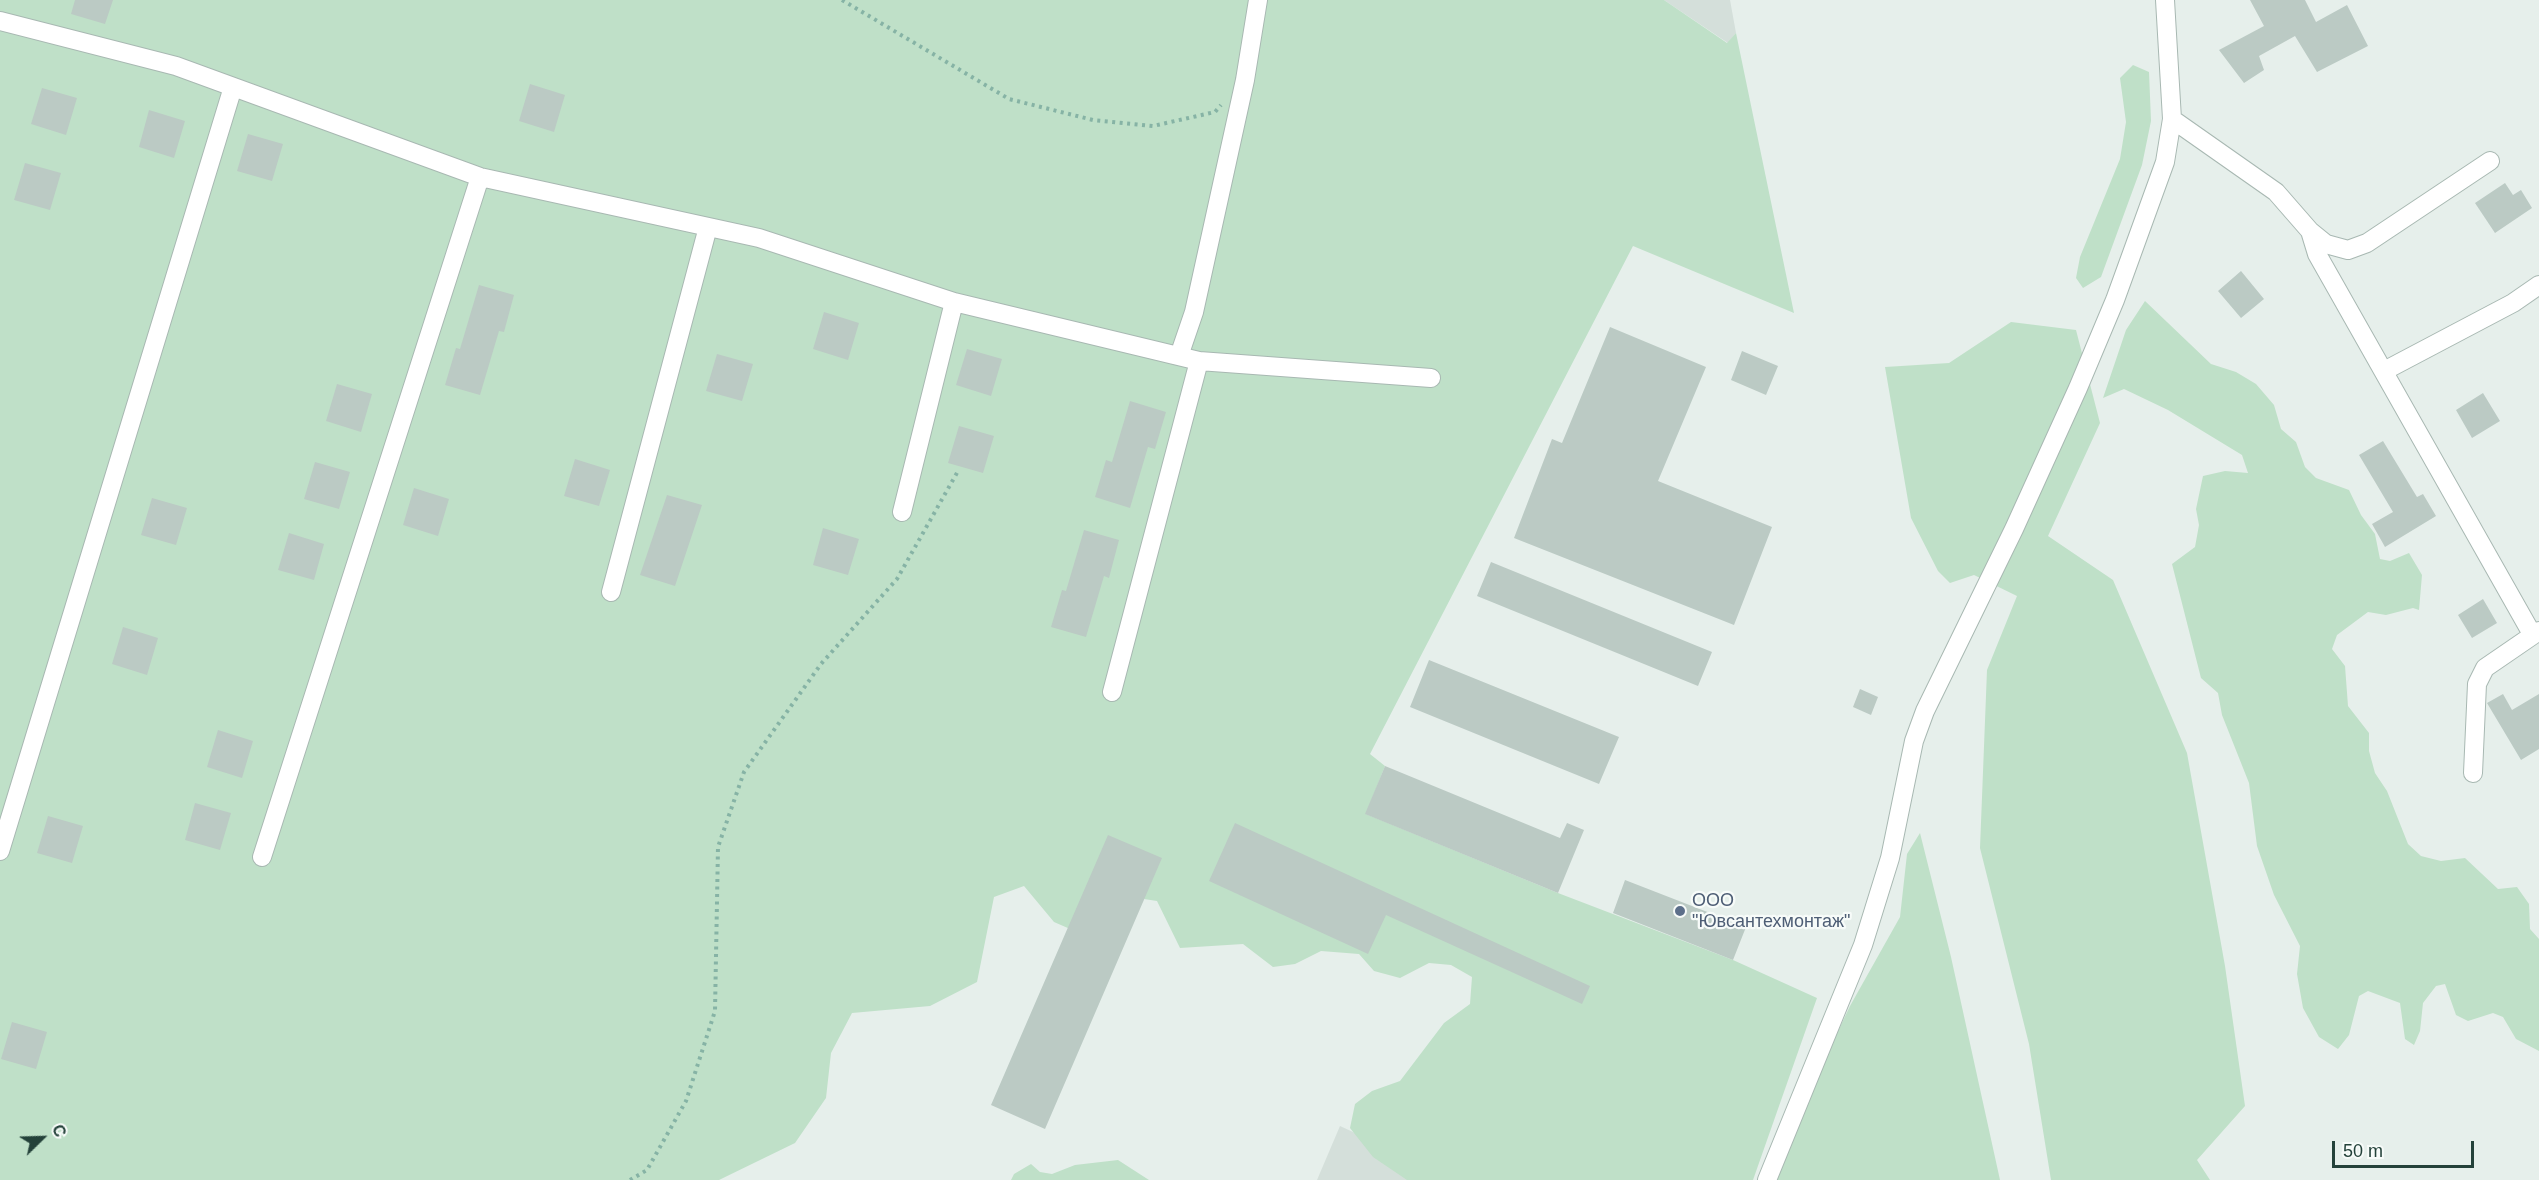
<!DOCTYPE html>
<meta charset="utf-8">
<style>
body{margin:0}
#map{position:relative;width:2539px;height:1180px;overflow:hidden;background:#e6efeb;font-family:Helvetica,sans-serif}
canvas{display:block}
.north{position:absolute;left:12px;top:1108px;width:60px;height:60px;-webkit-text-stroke:4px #f7fbf9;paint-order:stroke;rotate:67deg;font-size:16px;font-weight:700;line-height:24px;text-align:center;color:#24423a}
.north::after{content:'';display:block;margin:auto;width:21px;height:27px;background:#24423a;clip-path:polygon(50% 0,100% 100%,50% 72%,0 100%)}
.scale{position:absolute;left:2332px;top:1141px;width:142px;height:27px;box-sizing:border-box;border:3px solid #24423a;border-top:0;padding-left:8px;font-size:18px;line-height:21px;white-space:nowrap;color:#24423a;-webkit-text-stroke:4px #f7fbf9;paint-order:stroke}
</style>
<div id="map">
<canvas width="2539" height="1180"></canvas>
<div class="north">С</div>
<div class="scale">50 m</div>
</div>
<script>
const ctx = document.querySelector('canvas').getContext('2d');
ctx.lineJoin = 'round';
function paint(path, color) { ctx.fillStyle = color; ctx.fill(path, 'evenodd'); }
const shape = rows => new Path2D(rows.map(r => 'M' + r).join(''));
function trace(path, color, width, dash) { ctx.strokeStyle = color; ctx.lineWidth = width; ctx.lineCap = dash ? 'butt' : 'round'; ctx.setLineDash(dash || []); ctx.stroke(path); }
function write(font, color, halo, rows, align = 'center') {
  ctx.font = font + ' Helvetica,sans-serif'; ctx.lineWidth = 4.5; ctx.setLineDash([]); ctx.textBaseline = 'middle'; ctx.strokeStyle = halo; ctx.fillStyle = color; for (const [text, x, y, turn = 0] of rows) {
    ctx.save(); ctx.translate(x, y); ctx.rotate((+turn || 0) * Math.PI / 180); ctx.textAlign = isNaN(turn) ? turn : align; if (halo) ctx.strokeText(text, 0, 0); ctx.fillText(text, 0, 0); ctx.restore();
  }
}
paint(shape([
 [1664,0,1730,0,1736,33,1728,43],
 [1340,1126,1457,1180,1317,1180]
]), '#d4dfda');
paint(shape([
 [0,0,1664,0,1727,43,1736,33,1794,313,1633,246,1370,754,1385,766,1366,814,1558,893,1733,960,1817,998,1753,1180,1407,1180,1373,1157,1350,1128,1355,1104,1372,1091,1400,1081,1444,1023,1470,1004,1472,977,1451,965,1429,963,1400,978,1374,971,1359,954,1321,951,1295,964,1273,967,1243,944,1180,948,1157,901,1144,899,1077,932,1054,922,1024,886,994,897,977,982,930,1006,852,1013,831,1053,826,1098,795,1143,719,1180,0,1180],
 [2133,65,2149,72,2151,121,2142,165,2101,277,2083,288,2076,278,2080,257,2120,159,2126,122,2120,78],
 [2145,301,2211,364,2236,372,2256,384,2274,405,2281,429,2296,442,2305,467,2316,478,2349,490,2361,515,2375,534,2380,559,2390,561,2409,553,2422,575,2419,610,2413,608,2386,615,2368,612,2337,635,2332,649,2345,666,2348,706,2369,733,2369,751,2375,773,2387,791,2408,844,2421,856,2441,861,2465,858,2498,889,2517,887,2529,904,2530,929,2539,939,2539,1051,2516,1039,2503,1017,2493,1013,2468,1021,2456,1015,2445,984,2436,986,2423,1003,2420,1031,2414,1045,2405,1039,2400,1003,2368,991,2359,996,2349,1035,2338,1049,2319,1037,2303,1008,2297,974,2300,946,2274,895,2257,846,2249,783,2222,715,2218,693,2201,678,2172,564,2195,547,2199,525,2196,509,2203,476,2225,471,2248,473,2242,455,2168,410,2124,389,2103,398,2126,330],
 [2011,322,2076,330,2100,423,2048,536,2113,580,2187,753,2225,966,2245,1106,2197,1160,2210,1180,2051,1180,2029,1044,1980,848,1987,670,2017,596,1974,575,1950,583,1938,571,1911,518,1885,367,1949,363],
 [1920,833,1951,957,2000,1180,1774,1180,1802,1107,1850,1006,1900,917,1907,854],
 [1118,1160,1149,1180,1011,1180,1014,1174,1031,1164,1040,1172,1052,1174,1075,1165]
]), '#bfe0c8');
paint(shape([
 [75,0,113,0,105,24,71,14],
 [2250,0,2305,0,2316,22,2347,5,2368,46,2317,72,2295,36,2259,56,2264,70,2244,83,2219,50,2264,26],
 [530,84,565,95,554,132,519,121],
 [42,88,77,98,66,135,31,124],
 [149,110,185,121,174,158,139,147],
 [248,134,283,144,272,181,237,171],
 [25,163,61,173,50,210,14,200],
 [2505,183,2513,195,2521,190,2532,208,2495,233,2475,203],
 [2241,271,2264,299,2241,318,2218,291],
 [479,285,514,295,504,332,499,331,480,395,445,385,456,348,460,349],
 [824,312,859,323,848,360,813,349],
 [1610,327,1706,367,1658,481,1772,527,1734,625,1514,538,1552,439,1562,443],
 [967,349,1002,359,991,396,956,385],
 [1742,351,1778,366,1766,395,1731,380],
 [717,354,753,364,742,401,706,391],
 [337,384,372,394,361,432,326,421],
 [2483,393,2500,421,2472,438,2456,410],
 [1130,401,1166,412,1155,449,1148,447,1130,508,1095,497,1106,460,1112,462],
 [959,426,994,436,983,473,948,463],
 [2383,441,2417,497,2423,494,2436,516,2385,547,2372,524,2393,512,2359,455],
 [575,459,610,470,599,506,564,496],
 [315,462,350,472,339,509,304,499],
 [414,488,449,499,438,536,403,525],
 [667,495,702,505,675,586,640,575],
 [152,498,187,508,176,545,141,535],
 [823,528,859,539,848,575,813,565],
 [1084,530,1119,540,1109,578,1104,576,1086,637,1051,627,1062,590,1066,591],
 [289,533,324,544,314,580,278,570],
 [1491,562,1712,652,1698,686,1477,596],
 [2483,599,2497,623,2472,638,2458,615],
 [123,627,158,638,147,675,112,664],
 [1429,660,1619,737,1599,784,1410,707],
 [1860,689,1878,697,1871,715,1853,707],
 [2503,694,2512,710,2539,694,2539,749,2521,760,2487,703],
 [218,730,253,741,242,778,207,767],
 [1385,766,1560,838,1567,823,1584,830,1558,893,1365,814],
 [195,803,231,813,220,850,185,840],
 [48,816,83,826,72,863,37,853],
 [1235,823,1590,986,1582,1004,1386,915,1368,954,1209,881],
 [1108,835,1162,858,1045,1129,991,1105],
 [1625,880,1746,927,1733,960,1613,913],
 [12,1022,47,1032,36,1069,1,1059]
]), '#bbcac4');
const minor = shape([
 [0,21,176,66,480,177,759,238,954,302,1199,361,1431,378],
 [2172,119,2276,192,2310,231,2317,254,2532,634],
 [2310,231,2326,244,2348,250,2367,243,2490,161],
 [1179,356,1194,312,1245,80,1258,0],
 [2384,371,2513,303,2539,285],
 [902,512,954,302],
 [611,592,708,227],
 [1112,692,1199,361],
 [2473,773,2477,684,2485,668,2539,631],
 [0,851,233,87],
 [262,857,480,177],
 [1767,1180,1863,945,1890,858,1914,741,1925,711,2014,529,2078,388,2115,300,2165,162,2172,119,2165,0]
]);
trace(minor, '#a8b8b2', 20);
trace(shape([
 [842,0,1009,99,1093,120,1153,126,1215,112,1221,105],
 [630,1180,647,1170,686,1101,715,1011,718,847,744,772,821,664,897,579,958,471]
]), '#86b3a5', 4, [3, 4.5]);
trace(minor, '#fff', 18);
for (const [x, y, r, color] of [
 [1680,911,6,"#5c6f8a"]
]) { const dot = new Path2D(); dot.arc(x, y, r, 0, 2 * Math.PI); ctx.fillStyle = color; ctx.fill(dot); trace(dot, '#f7fbf9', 2); }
write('18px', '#4e5e75', '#f7fbf9', [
 ["ООО",1692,901],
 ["\"Ювсантехмонтаж\"",1692,922]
], 'left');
</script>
